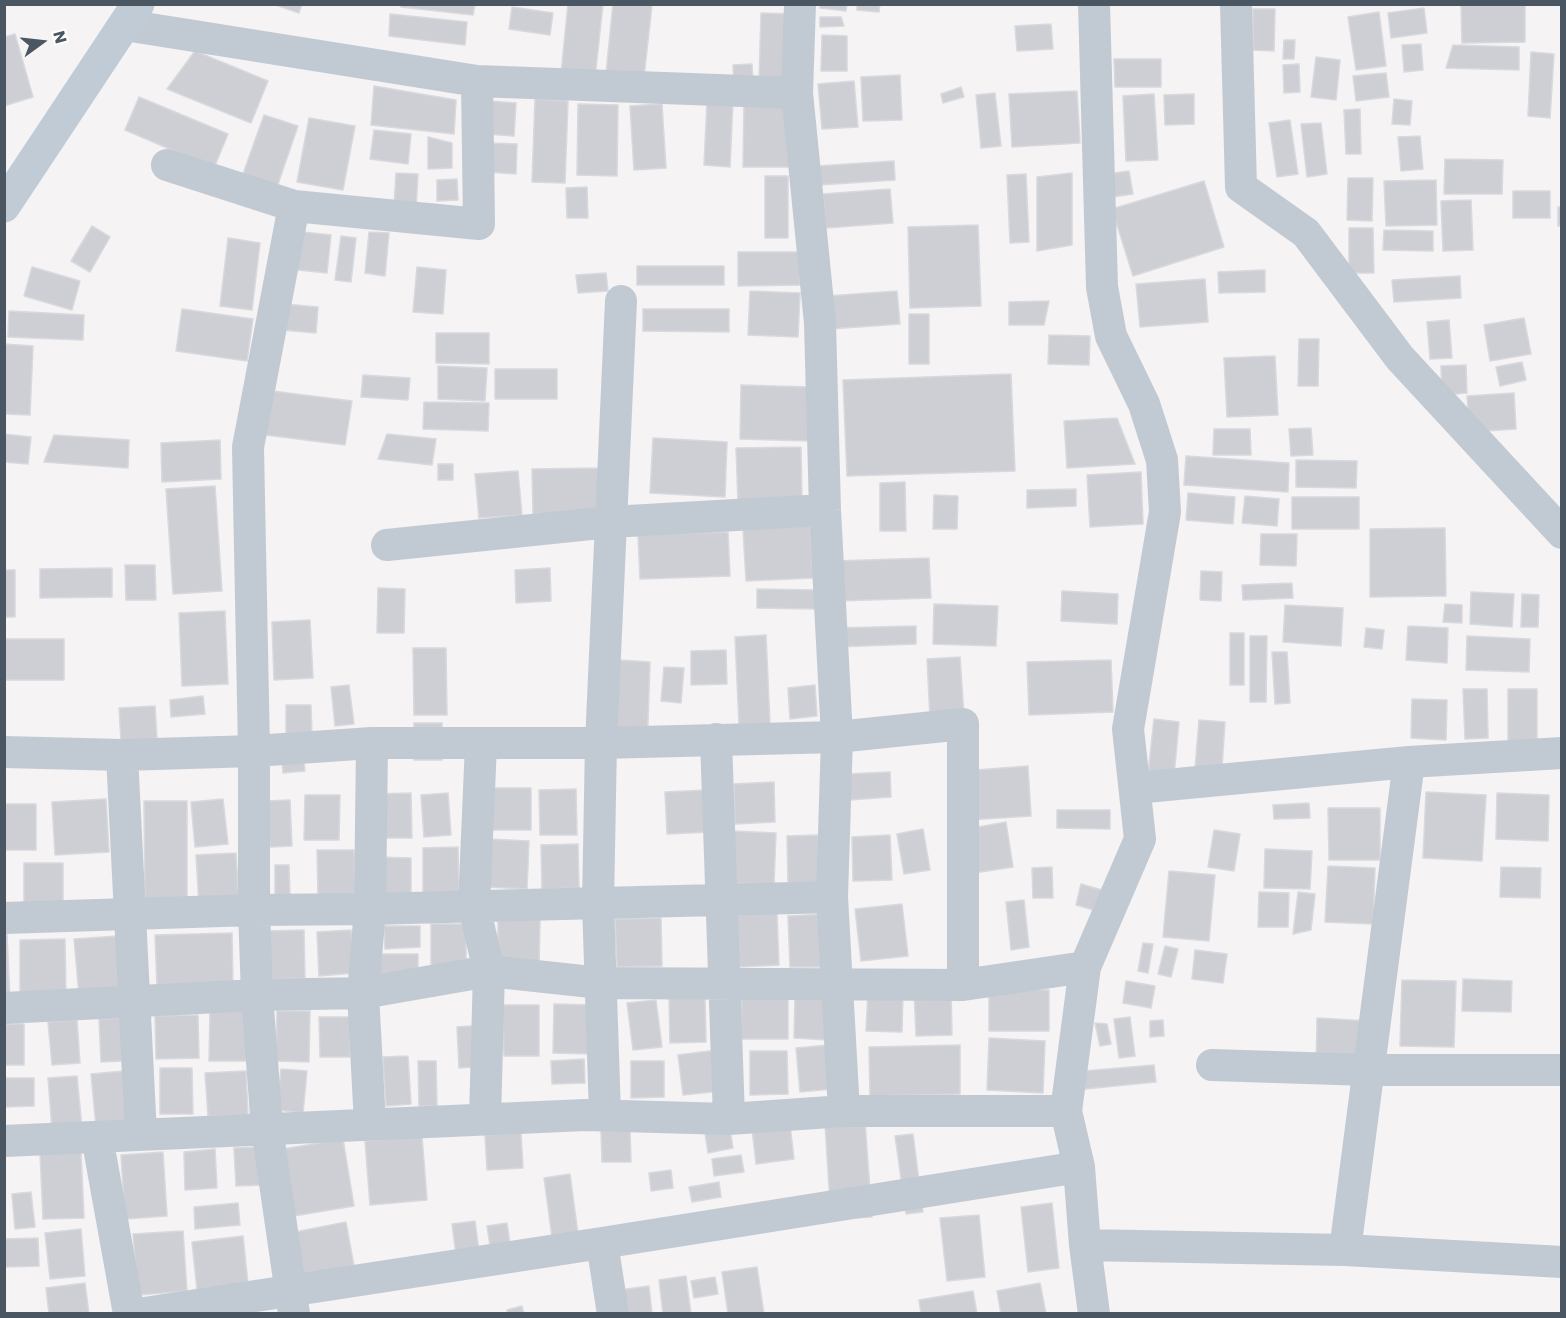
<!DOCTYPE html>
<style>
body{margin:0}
#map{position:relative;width:1566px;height:1318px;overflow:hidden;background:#f5f3f3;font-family:Poppins,sans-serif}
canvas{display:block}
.frame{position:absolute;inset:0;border:6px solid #4a5661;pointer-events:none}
.north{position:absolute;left:12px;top:12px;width:60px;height:60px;-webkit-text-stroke:4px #fff;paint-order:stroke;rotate:75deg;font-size:16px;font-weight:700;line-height:24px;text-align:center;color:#4a5661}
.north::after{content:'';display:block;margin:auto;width:21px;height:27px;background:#4a5661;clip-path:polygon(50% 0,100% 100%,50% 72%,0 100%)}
</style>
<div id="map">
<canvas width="1566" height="1318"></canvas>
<div class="frame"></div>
<div class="north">N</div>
</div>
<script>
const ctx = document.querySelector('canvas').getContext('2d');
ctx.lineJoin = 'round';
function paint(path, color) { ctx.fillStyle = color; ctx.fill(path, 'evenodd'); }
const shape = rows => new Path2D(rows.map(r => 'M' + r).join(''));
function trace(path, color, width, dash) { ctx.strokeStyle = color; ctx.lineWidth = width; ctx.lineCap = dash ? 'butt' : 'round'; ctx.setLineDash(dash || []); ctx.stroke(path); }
const building = shape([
 [273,4,302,4,299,13,273,4],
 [401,4,475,4,473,15,401,7,401,4],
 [568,4,603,4,595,78,561,74,568,4],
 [613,4,652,5,644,77,606,73,613,4],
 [820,4,847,4,846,11,820,8,820,4],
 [857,4,880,4,879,12,857,10,857,4],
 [1525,4,1525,42,1462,43,1461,5,1525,4],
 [512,7,553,13,550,35,509,29,512,7],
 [1424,8,1427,33,1391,38,1388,13,1424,8],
 [1253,9,1275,9,1274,51,1253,50,1253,9],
 [1379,12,1386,66,1356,70,1348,17,1379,12],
 [761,13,790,14,788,84,759,83,761,13],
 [390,14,467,22,465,45,389,36,390,14],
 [820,17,841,17,844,26,820,27,820,17],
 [1051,24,1053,49,1017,51,1015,26,1051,24],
 [15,34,33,97,4,106,4,37,15,34],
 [822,35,847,36,847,71,821,71,822,35],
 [1284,40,1295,40,1294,59,1283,59,1284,40],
 [1421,44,1423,70,1404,72,1402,45,1421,44],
 [1453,45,1519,47,1519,70,1446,68,1453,45],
 [195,51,268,81,251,123,167,89,195,51],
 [1531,52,1554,54,1550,118,1528,116,1531,52],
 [1316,57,1340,60,1336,100,1311,97,1316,57],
 [1114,59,1161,59,1161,87,1115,87,1114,59],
 [752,64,753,85,734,85,733,65,752,64],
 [1299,64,1300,92,1284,93,1283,65,1299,64],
 [1386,73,1389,97,1356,101,1353,76,1386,73],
 [900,75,902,120,863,121,861,77,900,75],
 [854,81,858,127,822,129,818,84,854,81],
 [374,86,456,100,454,134,371,125,374,86],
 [961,87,964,97,943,103,941,94,961,87],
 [1077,91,1080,143,1012,147,1009,94,1077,91],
 [995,93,1001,146,981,148,976,95,995,93],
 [1154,94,1158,160,1126,161,1123,96,1154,94],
 [1194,94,1194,124,1165,125,1164,95,1194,94],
 [139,97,228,134,214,168,125,130,139,97],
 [535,99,568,101,565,183,532,182,535,99],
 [1394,99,1412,101,1410,125,1392,124,1394,99],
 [489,101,516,103,514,136,487,134,489,101],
 [707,101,733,102,730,167,704,165,707,101],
 [578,104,618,105,617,176,577,175,578,104],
 [662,104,666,168,634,170,630,106,662,104],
 [744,104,796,105,796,167,743,167,744,104],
 [1360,109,1361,154,1346,154,1344,110,1360,109],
 [264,115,298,126,277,187,243,174,264,115],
 [309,118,355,126,343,190,297,182,309,118],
 [1290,120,1298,174,1277,177,1269,123,1290,120],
 [1321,123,1327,174,1307,177,1301,124,1321,123],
 [374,130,411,134,408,164,370,159,374,130],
 [1420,136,1423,169,1401,171,1398,137,1420,136],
 [428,137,452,143,452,168,428,169,428,137],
 [489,143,517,144,516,174,488,172,489,143],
 [1445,159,1503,160,1502,194,1444,194,1445,159],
 [894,161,895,180,819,185,818,166,894,161],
 [1129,171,1133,194,1112,197,1108,174,1129,171],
 [396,173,418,174,416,208,394,206,396,173],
 [1072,173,1072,245,1037,251,1037,177,1072,173],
 [1026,174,1029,242,1010,243,1007,175,1026,174],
 [765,176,788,176,788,238,765,238,765,176],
 [1348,178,1373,178,1372,221,1347,220,1348,178],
 [457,179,458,200,437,201,437,180,457,179],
 [1436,180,1437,225,1386,226,1384,181,1436,180],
 [1204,181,1224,247,1133,276,1112,209,1204,181],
 [587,187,588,218,567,218,566,188,587,187],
 [890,189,893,223,826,228,823,194,890,189],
 [1513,191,1550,191,1550,218,1513,218,1513,191],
 [1471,200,1473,250,1443,251,1441,201,1471,200],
 [1558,207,1562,207,1562,226,1558,226,1558,207],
 [978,225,981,306,910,308,908,227,978,225],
 [92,226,110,237,90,272,71,261,92,226],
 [1349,228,1373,228,1374,273,1349,273,1349,228],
 [1384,230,1433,231,1433,251,1383,250,1384,230],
 [293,231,331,235,327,273,289,269,293,231],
 [369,232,389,233,385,276,365,273,369,232],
 [341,236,356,238,351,282,335,280,341,236],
 [228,238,260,243,252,310,220,306,228,238],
 [738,252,799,252,800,285,738,286,738,252],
 [637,266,724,266,724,285,637,285,637,266],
 [32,267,80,281,72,310,24,296,32,267],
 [417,267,446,270,443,314,413,312,417,267],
 [1265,270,1265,292,1219,293,1218,272,1265,270],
 [606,273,608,291,578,293,576,275,606,273],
 [1460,276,1461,298,1394,302,1392,280,1460,276],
 [1205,279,1208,322,1140,327,1136,284,1205,279],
 [750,291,800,293,798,337,748,335,750,291],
 [897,291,900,324,830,329,828,296,897,291],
 [1049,301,1044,325,1009,325,1009,302,1049,301],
 [284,304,318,307,316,333,282,330,284,304],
 [182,309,253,319,247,361,176,351,182,309],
 [643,309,729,309,729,332,643,331,643,309],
 [9,311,84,315,83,340,8,337,9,311],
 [909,314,929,314,929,364,909,364,909,314],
 [1524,318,1531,354,1490,361,1484,325,1524,318],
 [1449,320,1452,358,1430,359,1427,322,1449,320],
 [436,333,489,333,489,364,436,363,436,333],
 [1049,335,1090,336,1089,365,1048,364,1049,335],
 [1299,339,1319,339,1318,386,1298,386,1299,339],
 [4,344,33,346,30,415,4,414,4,344],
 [1275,356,1278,415,1227,417,1224,358,1275,356],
 [1522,362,1526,380,1500,386,1496,367,1522,362],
 [1466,365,1467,393,1442,395,1441,366,1466,365],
 [438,366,487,368,485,401,438,399,438,366],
 [495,369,557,369,557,399,495,399,495,369],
 [1011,374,1015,471,847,476,843,380,1011,374],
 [363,375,410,378,408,400,361,397,363,375],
 [741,385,809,387,809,441,740,439,741,385],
 [272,391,352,401,345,445,266,435,272,391],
 [1514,393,1516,429,1470,432,1467,396,1514,393],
 [424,402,489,403,488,431,423,429,424,402],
 [1117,418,1135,464,1067,468,1064,421,1117,418],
 [1311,428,1313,455,1291,456,1289,429,1311,428],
 [1214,429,1250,429,1251,455,1213,455,1214,429],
 [4,434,31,437,28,464,4,462,4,434],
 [387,434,436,439,432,465,378,459,387,434],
 [54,435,129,440,128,468,44,462,54,435],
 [653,438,727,442,725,497,650,493,653,438],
 [220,440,221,479,162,482,161,443,220,440],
 [801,447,802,501,738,503,736,448,801,447],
 [1186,456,1289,463,1288,492,1184,485,1186,456],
 [1296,460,1357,461,1356,488,1296,487,1296,460],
 [438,464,453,464,453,480,438,480,438,464],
 [599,468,600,513,533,514,532,469,599,468],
 [518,471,522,515,479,518,475,474,518,471],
 [1141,472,1143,524,1090,527,1087,475,1141,472],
 [905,482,906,531,880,531,880,483,905,482],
 [215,486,222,591,173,594,166,489,215,486],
 [1076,489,1076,506,1027,508,1027,490,1076,489],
 [1188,493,1235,497,1233,524,1186,520,1188,493],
 [934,495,958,496,957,529,933,529,934,495],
 [1245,496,1279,499,1277,526,1242,523,1245,496],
 [1292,497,1359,497,1359,529,1292,529,1292,497],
 [810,526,813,578,746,581,743,529,810,526],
 [1445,528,1446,596,1370,597,1370,529,1445,528],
 [728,532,730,576,640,579,638,535,728,532],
 [1261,534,1297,534,1296,566,1260,565,1261,534],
 [929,558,931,598,837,601,835,561,929,558],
 [125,565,155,565,156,600,126,600,125,565],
 [112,568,112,597,40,598,40,569,112,568],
 [550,568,551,601,516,603,515,570,550,568],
 [4,570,15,570,15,617,4,617,4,570],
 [1201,571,1222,572,1221,601,1200,600,1201,571],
 [1292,583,1293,598,1243,600,1242,585,1292,583],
 [378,588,405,589,404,633,377,633,378,588],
 [757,589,816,590,815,609,757,608,757,589],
 [1062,591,1118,594,1117,624,1061,621,1062,591],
 [1471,592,1514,594,1512,627,1470,624,1471,592],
 [1522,594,1539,595,1538,627,1521,627,1522,594],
 [934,604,998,606,996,646,933,644,934,604],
 [1445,604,1462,605,1462,623,1443,622,1445,604],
 [1285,605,1343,608,1341,646,1283,642,1285,605],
 [225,611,228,684,182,686,179,613,225,611],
 [310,620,313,678,274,680,272,622,310,620],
 [916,626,916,644,836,647,835,628,916,626],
 [1408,626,1448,628,1447,663,1406,660,1408,626],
 [1366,628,1384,630,1382,649,1364,647,1366,628],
 [1230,633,1244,633,1244,685,1230,685,1230,633],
 [766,635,770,724,739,725,735,637,766,635],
 [1250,636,1267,636,1266,702,1250,702,1250,636],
 [1467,636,1530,639,1529,672,1466,670,1467,636],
 [4,639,64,639,64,680,4,680,4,639],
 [413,648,446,648,447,715,414,715,413,648],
 [726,650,727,684,691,685,691,651,726,650],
 [1272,652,1287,652,1290,703,1275,704,1272,652],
 [960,657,964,716,930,718,927,659,960,657],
 [619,660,650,662,647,751,616,750,619,660],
 [1111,660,1113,712,1029,715,1027,662,1111,660],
 [664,667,684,668,681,703,661,701,664,667],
 [349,685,354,724,335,726,331,687,349,685],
 [815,685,817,716,790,719,788,688,815,685],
 [1463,689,1487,689,1488,738,1465,739,1463,689],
 [1508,689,1537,689,1537,744,1508,745,1508,689],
 [203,696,205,714,171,717,170,700,203,696],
 [1412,699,1447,700,1446,740,1411,738,1412,699],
 [286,705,311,705,312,737,286,737,286,705],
 [155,706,157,739,121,741,119,708,155,706],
 [1154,719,1179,722,1174,776,1148,774,1154,719],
 [1199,720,1225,722,1221,782,1194,780,1199,720],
 [414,723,442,723,442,760,414,760,414,723],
 [302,743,305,771,283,773,281,745,302,743],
 [1028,766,1031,816,968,820,964,771,1028,766],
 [890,772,891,797,849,800,847,774,890,772],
 [774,782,775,822,735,824,734,784,774,782],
 [485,788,531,788,531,830,486,830,485,788],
 [576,789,577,835,540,835,539,790,576,789],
 [707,790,709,832,667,834,665,792,707,790],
 [1426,792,1486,795,1482,861,1423,858,1426,792],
 [411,793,412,838,376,838,375,794,411,793],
 [448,793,451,835,424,837,421,795,448,793],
 [1497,793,1549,795,1548,841,1496,839,1497,793],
 [305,795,340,795,339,840,304,840,305,795],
 [106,799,109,852,55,855,52,802,106,799],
 [223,799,228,844,195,847,191,802,223,799],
 [290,800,292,846,270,847,267,801,290,800],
 [144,801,187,801,187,903,145,903,144,801],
 [1309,803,1310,818,1274,819,1273,805,1309,803],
 [4,804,36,804,36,850,4,850,4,804],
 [1328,808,1380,808,1380,860,1329,860,1328,808],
 [1057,810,1110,810,1110,829,1057,828,1057,810],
 [1006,822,1013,867,974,873,967,829,1006,822],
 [923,829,930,870,904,874,897,834,923,829],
 [1214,830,1240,834,1234,871,1208,867,1214,830],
 [733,831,776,833,774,884,731,883,733,831],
 [818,835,819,883,788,884,787,836,818,835],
 [890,835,892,880,853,881,852,837,890,835],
 [488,839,529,841,527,889,487,887,488,839],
 [578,844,579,888,542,889,541,845,578,844],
 [458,847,459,893,423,894,423,848,458,847],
 [1265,849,1312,851,1310,889,1264,888,1265,849],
 [317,850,354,850,355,894,318,895,317,850],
 [236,853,239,903,199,905,196,855,236,853],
 [376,857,411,858,411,895,375,895,376,857],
 [24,863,63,863,63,904,24,904,24,863],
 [275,865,289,865,290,896,275,900,275,865],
 [1328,866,1375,868,1373,924,1325,922,1328,866],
 [1052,867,1053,898,1033,898,1032,868,1052,867],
 [1501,867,1541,868,1540,898,1500,897,1501,867],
 [1169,871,1215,875,1209,941,1163,937,1169,871],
 [1081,884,1102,890,1097,911,1076,905,1081,884],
 [1259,892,1289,893,1288,927,1258,927,1259,892],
 [1298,892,1315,894,1311,930,1293,934,1298,892],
 [1024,900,1029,947,1011,950,1006,902,1024,900],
 [902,904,908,956,861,961,855,909,902,904],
 [777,913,779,965,738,967,736,915,777,913],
 [827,914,829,967,790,967,788,916,827,914],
 [661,918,662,966,617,967,615,919,661,918],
 [498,919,540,920,539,969,498,968,498,919],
 [431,924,466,924,466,969,431,969,431,924],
 [384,926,420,926,420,947,385,949,384,926],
 [304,930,305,978,266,979,265,931,304,930],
 [351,930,354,973,319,976,317,932,351,930],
 [232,933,233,986,157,987,155,935,232,933],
 [4,934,7,934,10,1001,4,1001,4,934],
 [118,936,123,992,79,995,74,939,118,936],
 [65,939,66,995,20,995,20,940,65,939],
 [1143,943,1153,944,1148,973,1138,971,1143,943],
 [1165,946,1178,949,1171,977,1158,974,1165,946],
 [1195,950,1227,954,1223,983,1192,979,1195,950],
 [378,954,418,954,418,979,378,979,378,954],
 [1463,979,1512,981,1511,1012,1462,1011,1463,979],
 [1402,980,1456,981,1454,1047,1400,1046,1402,980],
 [1126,981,1155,986,1151,1008,1123,1003,1126,981],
 [951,989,952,1035,916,1036,914,990,951,989],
 [989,989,1049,990,1049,1031,989,1031,989,989],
 [742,990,788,991,788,1039,741,1039,742,990],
 [868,991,903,993,902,1032,866,1031,868,991],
 [795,996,829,996,828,1040,794,1038,795,996],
 [669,998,705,998,706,1042,670,1043,669,998],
 [656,1000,662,1047,633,1050,627,1003,656,1000],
 [554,1004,593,1005,592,1054,553,1053,554,1004],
 [503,1005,539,1005,539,1056,504,1056,503,1005],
 [210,1010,248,1011,248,1061,209,1061,210,1010],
 [277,1011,310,1011,309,1062,276,1061,277,1011],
 [198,1015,199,1058,156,1059,155,1016,198,1015],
 [319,1017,350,1017,350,1057,320,1057,319,1017],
 [1130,1017,1135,1056,1119,1058,1114,1019,1130,1017],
 [121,1018,123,1061,101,1062,99,1019,121,1018],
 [1317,1018,1369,1021,1367,1077,1316,1075,1317,1018],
 [77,1020,80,1063,52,1065,48,1022,77,1020],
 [1163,1020,1164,1036,1150,1037,1150,1021,1163,1020],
 [1095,1023,1107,1024,1111,1044,1100,1046,1095,1023],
 [4,1024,24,1024,24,1065,4,1065,4,1024],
 [483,1025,486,1066,459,1068,457,1027,483,1025],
 [989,1038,1045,1041,1043,1093,987,1090,989,1038],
 [828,1045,832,1089,800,1092,796,1048,828,1045],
 [960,1045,960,1094,870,1096,869,1047,960,1045],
 [717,1050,721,1091,683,1095,678,1055,717,1050],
 [750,1051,787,1051,788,1094,750,1095,750,1051],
 [408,1056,411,1104,386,1106,383,1057,408,1056],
 [584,1059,585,1083,552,1084,551,1061,584,1059],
 [418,1061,436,1061,437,1106,419,1106,418,1061],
 [631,1061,664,1061,664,1097,631,1098,631,1061],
 [1154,1065,1156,1082,1085,1089,1084,1071,1154,1065],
 [160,1068,192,1068,193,1114,160,1114,160,1068],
 [281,1069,307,1071,303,1113,277,1110,281,1069],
 [124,1071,129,1118,97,1137,91,1074,124,1071],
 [246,1071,248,1115,208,1116,205,1073,246,1071],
 [77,1076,82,1128,52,1130,48,1078,77,1076],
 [4,1078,34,1078,34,1106,4,1107,4,1078],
 [789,1116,794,1159,756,1164,751,1120,789,1116],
 [865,1122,872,1217,831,1219,825,1124,865,1122],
 [729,1123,733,1148,708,1153,704,1127,729,1123],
 [630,1130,631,1162,602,1162,601,1131,630,1130],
 [521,1133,523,1168,487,1170,485,1135,521,1133],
 [913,1134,923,1212,906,1214,895,1136,913,1134],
 [422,1136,427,1200,370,1205,365,1141,422,1136],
 [343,1139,354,1206,288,1217,277,1150,343,1139],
 [261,1147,263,1185,236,1186,234,1148,261,1147],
 [215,1149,217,1188,185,1190,184,1152,215,1149],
 [81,1152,84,1218,43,1219,40,1153,81,1152],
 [163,1152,167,1216,125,1219,121,1155,163,1152],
 [741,1155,744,1172,714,1176,712,1159,741,1155],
 [671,1170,673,1188,651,1191,649,1173,671,1170],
 [570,1174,581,1256,555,1260,544,1178,570,1174],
 [719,1182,721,1197,692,1202,689,1187,719,1182],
 [31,1192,35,1227,15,1229,12,1194,31,1192],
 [238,1203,240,1225,195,1229,194,1207,238,1203],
 [1052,1203,1059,1268,1028,1272,1021,1207,1052,1203],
 [979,1215,985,1277,947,1281,940,1218,979,1215],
 [475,1221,482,1274,459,1277,452,1224,475,1221],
 [346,1222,356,1277,305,1286,295,1232,346,1222],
 [507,1223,514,1270,494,1273,487,1226,507,1223],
 [81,1229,85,1276,50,1279,45,1233,81,1229],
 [183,1231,187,1291,138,1295,133,1234,183,1231],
 [243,1236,250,1303,199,1309,192,1242,243,1236],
 [38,1238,39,1266,4,1267,4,1239,38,1238],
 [757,1267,764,1314,728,1314,722,1272,757,1267],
 [686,1276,691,1314,663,1314,659,1280,686,1276],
 [715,1277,718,1294,694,1298,691,1281,715,1277],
 [85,1283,89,1314,49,1314,46,1288,85,1283],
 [1040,1283,1046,1314,1001,1314,997,1291,1040,1283],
 [649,1286,652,1314,622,1314,619,1290,649,1286],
 [973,1291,977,1314,921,1314,919,1300,973,1291],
 [522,1306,524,1314,508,1314,507,1310,522,1306]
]);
paint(building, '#cdcfd5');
trace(building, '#d7d9de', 1.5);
trace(shape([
 [800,4,797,93,820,323,825,510,837,737,832,897,844,1111],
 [1094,4,1102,287,1111,336,1144,404,1162,460,1165,512,1128,729,1140,839,1085,967,1066,1111,1079,1167,1085,1245,1094,1314],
 [1236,4,1241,187,1306,233,1400,358,1562,533],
 [125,25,477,81,797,93],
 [167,165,294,206,248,447,254,751,254,910,257,995,267,1128,294,1314],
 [294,206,479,224,477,81],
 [387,545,610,522,825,510],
 [716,739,729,1119],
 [481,744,474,906,489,971,485,1119],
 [4,752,122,755,254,751,372,743,601,743,837,737,963,724,963,985],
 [122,755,141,1135],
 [1409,762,1345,1250,1562,1262],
 [1135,788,1409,762,1562,753],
 [4,918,254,910,370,909,832,897],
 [4,1008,257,995,363,993,489,971,601,983,963,985,1085,967],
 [1212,1065,1368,1070,1562,1070],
 [605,1115,598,903,601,743,621,301],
 [370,1124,363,993,370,909,372,743],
 [97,1137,129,1314],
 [4,1141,585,1115,729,1119,844,1111,1066,1111],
 [602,1243,613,1314],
 [1085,1245,1345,1250],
 [138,1314,602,1243,1079,1167]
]), '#c1cad2', 32);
trace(shape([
 [4,206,138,4]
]), '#c1cbd6', 33);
</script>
